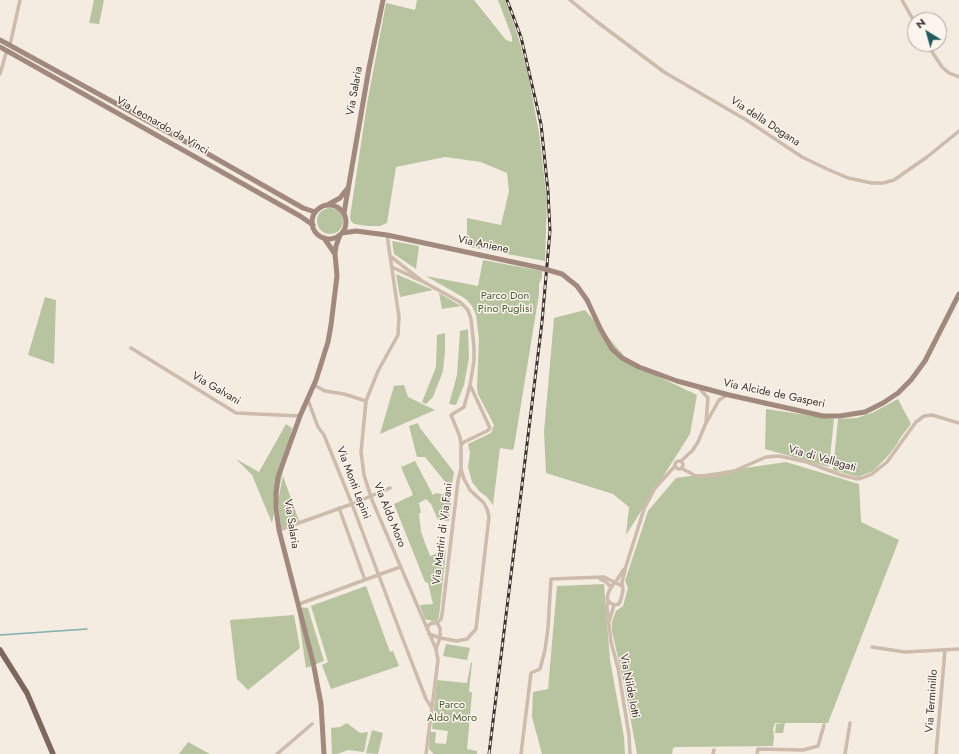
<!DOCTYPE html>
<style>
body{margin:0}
#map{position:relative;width:959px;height:754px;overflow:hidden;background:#f4ebe1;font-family:Jost,sans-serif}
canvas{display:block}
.north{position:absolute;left:907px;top:12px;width:40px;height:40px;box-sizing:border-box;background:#fbf5ee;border:1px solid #aea6a0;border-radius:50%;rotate:323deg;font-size:11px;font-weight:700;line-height:16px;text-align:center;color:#3b302b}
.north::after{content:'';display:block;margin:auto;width:14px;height:18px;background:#1f5a5e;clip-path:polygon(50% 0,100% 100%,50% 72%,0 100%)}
</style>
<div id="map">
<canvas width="959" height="754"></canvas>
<div class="north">N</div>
</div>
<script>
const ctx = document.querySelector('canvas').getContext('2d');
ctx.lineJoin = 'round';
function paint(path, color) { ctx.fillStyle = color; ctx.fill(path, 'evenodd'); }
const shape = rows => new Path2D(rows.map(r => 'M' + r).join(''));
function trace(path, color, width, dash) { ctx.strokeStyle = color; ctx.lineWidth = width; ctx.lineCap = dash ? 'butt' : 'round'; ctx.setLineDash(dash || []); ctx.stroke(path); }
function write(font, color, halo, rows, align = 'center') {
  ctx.font = font + ' Jost,sans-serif'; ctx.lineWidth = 3; ctx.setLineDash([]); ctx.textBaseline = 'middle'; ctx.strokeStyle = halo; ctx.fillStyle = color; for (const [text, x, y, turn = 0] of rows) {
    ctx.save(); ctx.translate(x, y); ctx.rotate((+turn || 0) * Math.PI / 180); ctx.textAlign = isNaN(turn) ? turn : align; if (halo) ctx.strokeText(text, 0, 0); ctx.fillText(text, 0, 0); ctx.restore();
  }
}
paint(shape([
 [94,0,104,0,99,24,89,23],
 [417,0,474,0,506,40,512,42,512,37,498,0,505,0,518,36,528,74,539,133,547,200,545,261,470,247,467,241,467,218,501,225,509,191,507,173,481,162,445,157,396,167,387,223,380,226,367,226,354,224,351,221,350,217,367,104,386,3,415,10],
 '317 221a13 13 0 1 1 26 0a13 13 0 1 1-26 0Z',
 [392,241,419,246,416,269,394,254],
 [483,260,542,271,542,277,539,284,539,294,514,447,513,450,500,448,493,505,487,497,480,492,472,482,468,467,470,453,468,444,491,433,494,425,478,394,477,388,479,339,476,315,472,306,466,299,426,276,478,286],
 [396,274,433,290,400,297],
 [439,293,461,306,442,309],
 [45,297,56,300,54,364,28,355],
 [585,310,630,363,697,395,690,434,626,535,629,507,613,494,546,473,544,432,554,318],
 [468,329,469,358,464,385,456,405,449,404,457,375,460,331],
 [445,333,445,351,443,371,433,397,426,404,422,402,436,367,437,335],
 [404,385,408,397,435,410,380,434,394,386],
 [898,399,911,424,901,437,895,447,886,458,873,471,858,477,833,470,838,419,857,418,874,412],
 [766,409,834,419,829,467,765,449],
 [418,423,420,428,454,472,451,489,425,457,417,457,409,426],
 [286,424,292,428,272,523,252,475,236,459,259,472],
 [415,461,433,495,436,493,451,496,451,505,449,521,438,520,431,504,426,499,419,503,421,513,419,513,421,532,430,556,446,550,439,617,436,622,425,619,420,605,433,604,428,583,425,582,394,504,413,495,401,467],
 [786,462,859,484,861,522,899,540,828,723,785,723,783,733,775,733,776,724,784,723,775,723,773,729,774,737,773,746,676,747,673,748,672,754,637,754,625,689,612,631,612,622,616,611,623,606,628,588,625,581,648,511,676,478],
 [283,476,299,521,281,528,278,500],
 [604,584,610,660,624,737,625,754,542,754,532,717,533,692,548,689,557,586],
 [366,586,390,652,393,651,399,666,331,689,322,665,328,662,311,606],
 [297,607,308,608,324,661,306,668],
 [294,615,300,648,248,690,237,679,230,620],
 [446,644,470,648,467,660,443,656],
 [471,662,472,663,469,691,472,693,467,749,477,751,477,754,434,754,429,749,430,732,436,732,435,743,446,744,448,731,432,729,437,680,467,683],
 [347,723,360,733,368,732,364,752,348,750,337,754,332,754,331,728,340,727],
 [372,730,383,733,378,754,366,753],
 [188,742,210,754,179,754]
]), '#b8c4a0');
trace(shape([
 [0,635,87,629]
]), '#7fb0b2', 1.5);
trace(shape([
 [570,0,596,21,664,72,748,121,802,157,827,169,848,178,872,183,883,183,894,180,927,157,959,131],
 [902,0,915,23],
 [927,44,942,67,949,73,959,77],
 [10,45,20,0],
 [0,74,7,50],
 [387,235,399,317,398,335,378,371,366,401,361,452,364,475,372,500,436,649,438,660,426,754],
 [390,256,422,281,460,302,468,310,471,319,474,347,474,361,470,385],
 [392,267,421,281],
 [131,348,236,413,300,416],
 [314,385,325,391,344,394,366,401],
 [700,389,708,398,706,422],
 [308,400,318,427,324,435,352,504,402,637,426,699,432,708],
 [681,461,692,451,698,442,705,425,719,400,727,395],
 '675 465a4 4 0 1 1 8 0a4 4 0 1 1-8 0Z',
 [681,468,696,476,711,476,734,471,766,457,779,456,807,462,841,475,857,479,862,478,872,474,887,462,916,422,924,416,932,415,959,423],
 [339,508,365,580],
 [279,530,352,504,390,488],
 [600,579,606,582,611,587],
 [615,583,624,569],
 [608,600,607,607,611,642,618,668,629,735,630,754],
 [299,604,400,567],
 [614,605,609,602,607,598,609,591,614,583],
 [609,622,614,605,619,604,621,599,623,590,622,582,626,566,644,509,655,488,675,466],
 [437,623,441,619,442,615,458,481,461,468,461,445,460,437,451,415,464,407,470,385,490,428,487,431,464,442,461,445],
 [427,629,429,625,432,623,437,623,440,628,440,638,436,649],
 [429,634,440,638,457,641,467,639,476,629,489,517,487,509,484,503,470,490,464,479,461,469],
 [872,647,905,652,959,649],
 [277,754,312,724],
 [521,754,531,673,540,669,545,650,548,628,551,579,604,577,622,586],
 [713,754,714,750],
 [757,754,758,749,803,750,818,746,824,725],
 [845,754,850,723],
 [936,754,945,650]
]), '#cdbbac', 3.5);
trace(shape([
 [0,40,208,154,303,208,315,212],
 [0,47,300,216,313,225],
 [329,204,340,198,347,189],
 '312 222a17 17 0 1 1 34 0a17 17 0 1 1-34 0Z',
 [344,213,369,68,383,0],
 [342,233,356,231,387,235,480,255],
 [324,238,335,254],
 [587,300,601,330,612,349,622,358,639,367,677,381,729,395,823,416,840,416,865,412,883,403,898,393,911,380,925,361,959,294],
 [324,754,321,704,313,662,279,530,276,508,276,493,278,477,300,416,316,380,328,342,331,325,337,276,335,254,336,246,340,235]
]), '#a18a7d', 5);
trace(shape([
 [0,650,27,693,53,754]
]), '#7d675c', 5.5);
const rail = shape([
 [489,754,542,322,550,231,548,191,541,124,521,37,507,0]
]);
trace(rail, '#3b302b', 3);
trace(rail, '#fbf5ee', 1.5, [4.5]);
trace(shape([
 [480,255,541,268,562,274,577,286,587,300]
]), '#a18a7d', 5);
write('11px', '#3b302b', '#fbf5ee', [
 ["Via Salaria",355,91,-80],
 ["Via della Dogana",765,122,33],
 ["Via Leonardo da Vinci",162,126,30],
 ["Via Aniene",483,245,12],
 ["Via Galvani",216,389,30],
 ["Via Alcide de Gasperi",774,394,12],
 ["Via di Vallagati",822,459,16],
 ["Via Monti Lepini",353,483,69],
 ["Via Aldo Moro",389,515,68],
 ["Via Salaria",291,524,81],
 ["Via Martiri di Via Fani",443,534,-83],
 ["Via Nilde Iotti",629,686,79],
 ["Via Terminillo",932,701,-86]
]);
write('11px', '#4a5a2e', '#fbf5ee', [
 ["Parco Don",505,296],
 ["Pino Puglisi",505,309],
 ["Parco",452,705],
 ["Aldo Moro",452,718]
]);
</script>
